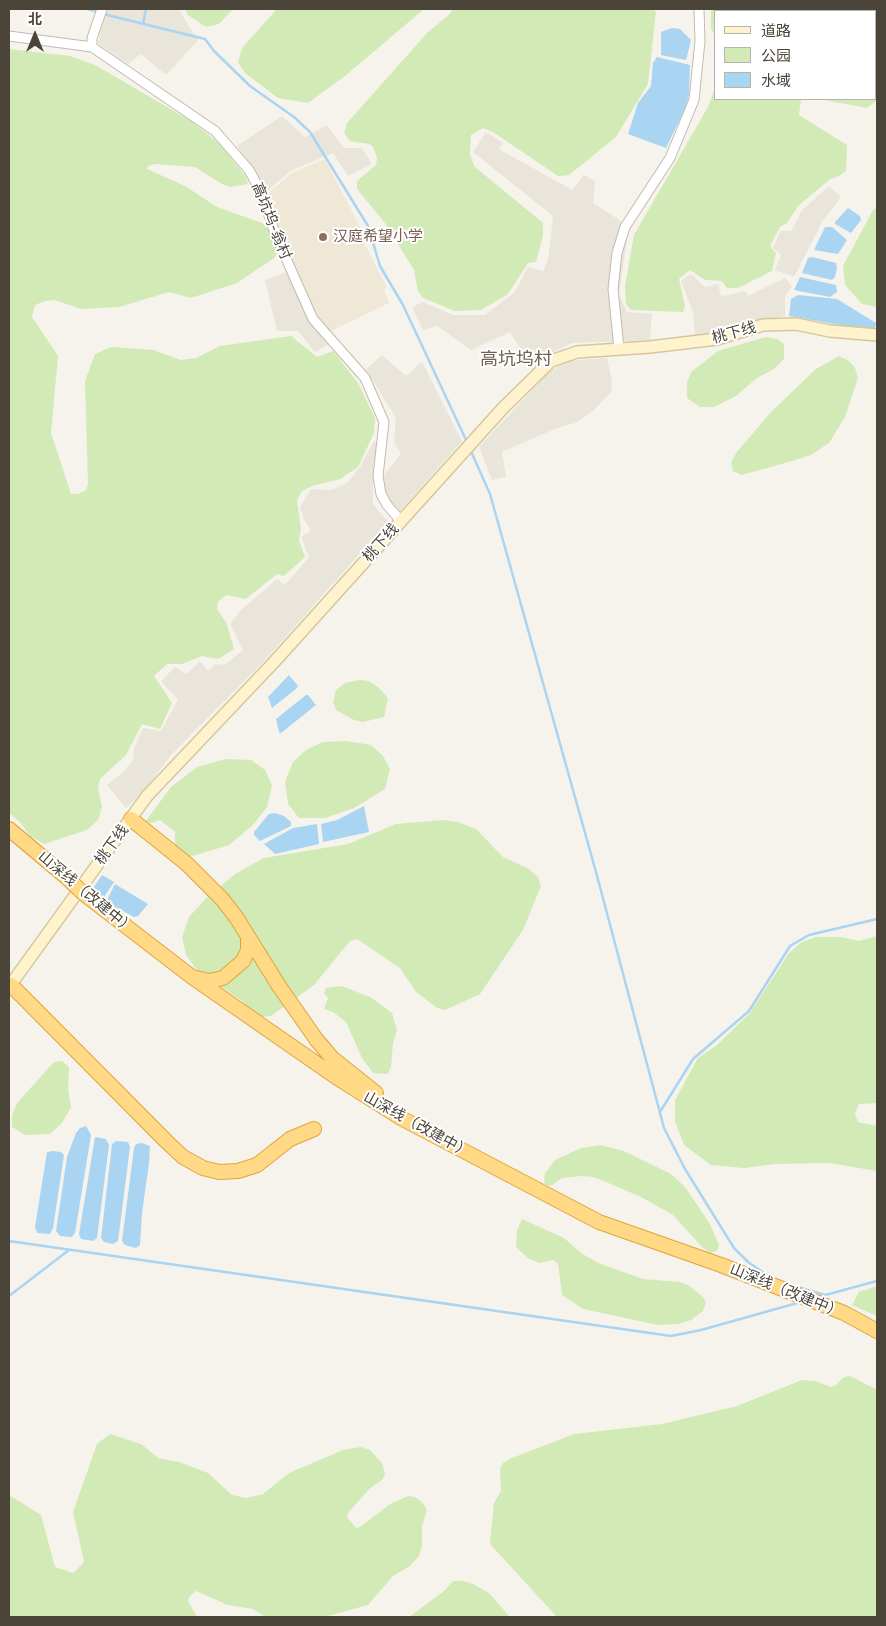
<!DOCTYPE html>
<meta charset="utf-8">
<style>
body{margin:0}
#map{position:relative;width:886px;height:1626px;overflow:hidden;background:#f6f3ec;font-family:Figtree,"Noto Sans SC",sans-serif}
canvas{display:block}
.frame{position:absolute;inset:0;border:10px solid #4b4439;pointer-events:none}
.legend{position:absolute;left:714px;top:10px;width:162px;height:90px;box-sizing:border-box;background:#fff;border:1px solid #b7b4b0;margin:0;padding:6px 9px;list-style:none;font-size:15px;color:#4b4439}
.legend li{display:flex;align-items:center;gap:10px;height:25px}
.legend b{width:25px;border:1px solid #b7b4b0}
.north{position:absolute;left:10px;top:10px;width:50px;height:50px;-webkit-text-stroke:4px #fff;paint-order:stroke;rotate:0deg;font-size:14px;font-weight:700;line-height:20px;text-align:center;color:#4b4439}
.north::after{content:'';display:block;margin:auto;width:18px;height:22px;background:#4b4439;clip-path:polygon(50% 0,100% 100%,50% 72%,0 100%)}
</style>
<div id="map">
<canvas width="886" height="1626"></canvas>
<div class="frame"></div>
<ul class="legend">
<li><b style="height:6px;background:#fff3cd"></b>道路</li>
<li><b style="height:14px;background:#d2eab5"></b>公园</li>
<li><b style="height:14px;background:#a9d4f2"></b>水域</li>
</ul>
<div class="north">北</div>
</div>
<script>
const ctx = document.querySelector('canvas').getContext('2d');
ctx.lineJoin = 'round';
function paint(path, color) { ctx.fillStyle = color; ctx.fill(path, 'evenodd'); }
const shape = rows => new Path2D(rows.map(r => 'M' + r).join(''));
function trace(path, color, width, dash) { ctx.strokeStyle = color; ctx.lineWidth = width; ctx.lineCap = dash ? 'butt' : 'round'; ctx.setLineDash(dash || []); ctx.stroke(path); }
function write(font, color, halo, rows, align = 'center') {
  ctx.font = font + ' Figtree,"Noto Sans SC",sans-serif'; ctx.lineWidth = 4; ctx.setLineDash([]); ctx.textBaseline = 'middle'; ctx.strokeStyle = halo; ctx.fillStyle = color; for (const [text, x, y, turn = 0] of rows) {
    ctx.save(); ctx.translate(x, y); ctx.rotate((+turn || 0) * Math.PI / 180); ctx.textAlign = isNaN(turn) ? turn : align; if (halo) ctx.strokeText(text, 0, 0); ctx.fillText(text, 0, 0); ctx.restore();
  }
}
paint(shape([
 [106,9,178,9,198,40,166,75,141,54,128,64,98,43],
 [282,116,305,137,327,125,344,148,362,148,372,164,348,176,333,153,292,170,267,191,237,146],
 [486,132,503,143,499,149,572,190,584,175,595,181,593,203,629,226,619,294,627,312,652,314,650,340,572,343,530,364,510,332,471,350,437,326,423,330,412,307,423,302,453,315,485,315,515,292,528,267,543,271,548,260,553,216,473,152],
 [829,186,841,197,822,222,794,277,775,270,781,255,773,248,780,231,791,231,802,210],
 [290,271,314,326,328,345,315,352,298,331,277,331,265,280],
 [691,274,705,287,718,284,721,296,746,291,748,296,785,278,792,286,785,297,785,316,733,329,695,335,693,312,681,281],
 [382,355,406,376,422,362,462,441,400,511,390,501,380,480,401,454,394,442,396,418,366,369],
 [607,358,612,381,611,392,593,411,575,423,557,428,502,452,506,477,492,480,479,447,548,373,566,361],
 [374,441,380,445,373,480,373,504,388,522,265,660,172,754,142,793,126,808,107,785,123,772,133,760,134,748,143,728,161,731,178,700,161,681,175,667,187,674,200,661,208,671,216,664,224,665,243,650,230,624,241,610,277,579,285,585,309,557,301,537,311,530,304,520,300,507,311,489,332,490,347,483,360,467]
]), '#eae5da');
paint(shape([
 [325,159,360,227,366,247,387,287,384,290,389,303,331,331,321,322,305,290,275,220,267,194,292,173]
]), '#efe8d6');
paint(shape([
 [185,9,233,9,219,24,206,27,188,15],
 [277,9,424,9,345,76,308,103,278,98,245,73,238,62,242,48],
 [453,9,653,9,656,12,648,84,616,137,569,175,558,176,493,132,483,128,471,135,470,154,474,166,543,223,543,235,536,262,528,263,508,294,481,310,455,311,423,298,418,291,414,270,385,223,357,189,357,181,376,165,377,158,373,147,369,144,350,141,344,133,347,123,428,32,449,15],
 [711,9,877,9,877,100,867,108,819,99,875,99,875,11,715,11,715,35,711,29],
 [9,49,70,56,97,66,191,121,220,144,246,177,248,184,230,187,222,184,195,167,156,164,148,166,147,169,185,186,217,207,262,223,269,229,277,246,277,253,274,258,237,283,191,298,169,292,119,307,81,309,55,300,45,301,35,305,32,317,58,356,51,433,71,494,78,494,86,490,88,485,85,381,95,354,111,347,153,350,181,360,196,358,220,346,291,336,317,357,333,351,358,383,375,418,374,433,358,467,340,479,312,486,302,491,297,500,301,529,299,540,305,557,284,576,277,574,246,599,226,595,218,602,217,609,227,624,234,649,218,659,202,656,182,664,167,664,154,676,172,703,160,729,142,724,126,755,100,779,98,787,102,807,98,820,87,830,44,844,30,836,20,822,9,813],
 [715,88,715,99,801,99,799,115,847,145,846,171,839,176,830,179,798,206,787,223,780,227,770,246,776,253,772,271,738,288,727,288,722,281,705,280,690,270,679,279,685,306,683,312,631,310,626,304,625,286,634,235,708,107],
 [877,208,877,307,862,304,845,285,843,266,873,210],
 [766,337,777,339,784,344,784,359,774,369,757,378,736,396,714,407,700,407,687,398,687,383,691,372,718,351],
 [839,356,849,361,855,368,858,378,845,417,829,443,811,455,792,461,742,475,733,471,731,463,736,453,771,412,816,369],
 [360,680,369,681,379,688,388,698,384,717,363,722,354,720,336,710,333,702,336,690,345,683],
 [346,741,371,745,383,756,390,769,385,789,354,808,325,818,299,818,288,804,285,782,293,762,306,750,323,742],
 [226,759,251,760,265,770,272,785,267,807,253,825,229,845,186,858,175,848,175,832,160,820,152,823,145,822,171,787,197,767],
 [443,820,458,822,476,829,503,857,529,869,538,877,541,886,523,930,480,994,445,1010,437,1008,416,992,400,968,357,939,350,941,314,985,271,1016,258,1017,241,1000,199,973,186,955,182,937,189,917,209,895,235,874,264,858,348,844,396,824],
 [877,936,877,1103,859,1104,855,1114,858,1122,877,1126,877,1171,830,1163,775,1164,744,1168,711,1165,684,1145,675,1121,675,1100,698,1058,717,1045,750,1013,789,953,802,942,816,937,841,937,859,941],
 [342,986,372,998,392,1013,397,1030,393,1043,391,1067,388,1074,373,1073,362,1058,346,1022,333,1012,324,1009,328,998,324,993,326,988],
 [62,1061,69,1067,68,1089,71,1107,62,1123,50,1134,25,1135,12,1127,12,1116,17,1103,54,1062],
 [601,1145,624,1151,671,1174,685,1187,710,1224,719,1245,717,1251,710,1253,702,1247,673,1215,641,1197,606,1182,593,1177,581,1176,562,1178,552,1185,548,1186,544,1183,545,1173,555,1160,581,1148],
 [522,1219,564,1238,581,1253,598,1263,643,1279,680,1282,688,1285,703,1297,706,1302,703,1311,691,1320,679,1324,658,1325,583,1309,562,1295,558,1264,554,1260,539,1263,528,1258,516,1247,517,1230],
 [877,1286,877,1316,852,1305,859,1292],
 [850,1376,877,1390,877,1617,557,1617,490,1544,494,1503,501,1491,500,1468,503,1463,512,1458,574,1434,662,1424,737,1406,802,1380,815,1381,831,1387,836,1385,844,1377],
 [110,1434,141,1444,158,1458,179,1462,208,1473,232,1495,246,1498,263,1494,289,1473,343,1450,361,1447,370,1450,382,1463,385,1474,382,1480,369,1489,348,1513,347,1517,356,1528,360,1527,390,1504,408,1496,415,1497,422,1502,427,1510,422,1526,422,1546,419,1556,410,1566,393,1576,368,1605,324,1617,265,1617,253,1609,228,1605,196,1591,189,1597,188,1601,197,1617,9,1617,9,1495,41,1515,55,1567,73,1573,84,1562,73,1512,97,1444],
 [453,1581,463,1581,473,1584,489,1593,510,1617,409,1617,444,1591]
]), '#d2eab5');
paint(shape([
 [672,28,680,29,691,40,686,60,661,55,661,32],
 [657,57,690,65,689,95,685,109,666,148,628,134,638,103,651,86,653,63],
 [848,208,860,216,861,220,851,233,835,224,835,222],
 [825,227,832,227,847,240,838,254,814,250],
 [812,257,836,263,837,268,835,277,832,280,802,273,808,258],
 [800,277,836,285,837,292,830,297,794,290],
 [798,295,837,299,876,323,875,328,869,330,789,316,791,299],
 [289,675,298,686,297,688,272,708,268,697],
 [306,695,308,695,316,705,281,733,279,732,276,719],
 [364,806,369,832,323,842,321,824,337,820],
 [275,813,284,816,291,822,291,826,260,841,254,835,254,832,269,814],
 [317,824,319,844,275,854,264,844,293,828],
 [102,875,114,882,102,900,89,894],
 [115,884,148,904,138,916,134,917,106,902],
 [86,1126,91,1135,75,1233,72,1237,60,1236,56,1231,67,1157,76,1133,80,1128],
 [95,1137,106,1139,109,1145,97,1238,93,1241,81,1239,79,1234],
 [116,1141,128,1142,130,1147,118,1241,113,1244,104,1242,101,1238,112,1144],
 [142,1143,150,1146,149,1163,142,1213,140,1245,136,1248,125,1245,122,1241,134,1148,136,1144],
 [53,1151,61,1152,64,1155,53,1228,50,1234,37,1233,35,1227,47,1152]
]), '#a9d4f2');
trace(shape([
 [88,9,98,12],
 [103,14,205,39,214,51,250,86,294,117,310,132,368,226,380,266,403,305,467,442],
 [143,24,146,9],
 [470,449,490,494,596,872,664,1128,685,1169,734,1248,748,1262,770,1277],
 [660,1112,693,1059,749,1011,790,946,809,935,877,919],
 [9,1241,671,1336,701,1330,801,1302],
 [791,1285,825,1295],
 [9,1296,69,1250],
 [818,1297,877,1281]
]), '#a9d4f2', 2.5);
const minor = shape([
 [9,36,92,47,215,131,249,170,261,192,276,236,313,319,365,378,384,422,378,476,381,494,387,505,401,521],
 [92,47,92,38,102,9],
 [619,349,613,289,617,253,625,227,670,158,694,100,700,41,699,9]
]);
const secondary = shape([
 [9,987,147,796,275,661,503,408,551,361,577,352,650,347,717,339,763,325,796,324,830,331,877,335]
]);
const trunk = shape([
 [131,819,187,864,222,899,236,917,279,986,316,1039,332,1058,376,1093],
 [9,829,65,876],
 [84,894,192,977,336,1077,401,1118,599,1222,721,1265,844,1313,877,1331],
 [196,978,209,981,223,978,243,961,248,950,248,937],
 [11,985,167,1142,183,1157,203,1168,219,1172,238,1171,257,1165,290,1139,314,1129]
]);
trace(minor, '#c2bbae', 11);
trace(secondary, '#d6c79b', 14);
trace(trunk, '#e0a43c', 16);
trace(minor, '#fff', 9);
trace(secondary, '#fff3cd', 11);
trace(trunk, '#ffd985', 14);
const trunkBridge = shape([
 [65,876,84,894]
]);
trace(trunkBridge, '#e0a43c', 16, []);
trace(trunkBridge, '#ffd985', 14);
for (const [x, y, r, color] of [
 [323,237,5,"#8d6e63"]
]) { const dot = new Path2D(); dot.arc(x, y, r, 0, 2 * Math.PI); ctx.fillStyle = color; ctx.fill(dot); trace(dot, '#fff', 2); }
write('15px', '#4b4439', '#fff', [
 ["高坑坞-翁村",271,221,68],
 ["桃下线",734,333,-15],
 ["桃下线",381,543,-48],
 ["桃下线",112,845,-54],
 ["山深线（改建中）",86,893,40],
 ["山深线（改建中）",417,1125,29],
 ["山深线（改建中）",786,1291,22]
]);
write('15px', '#785e54', '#fff', [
 ["汉庭希望小学",333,237]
], 'left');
write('18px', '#6e6250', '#fff', [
 ["高坑坞村",516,360]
]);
</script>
